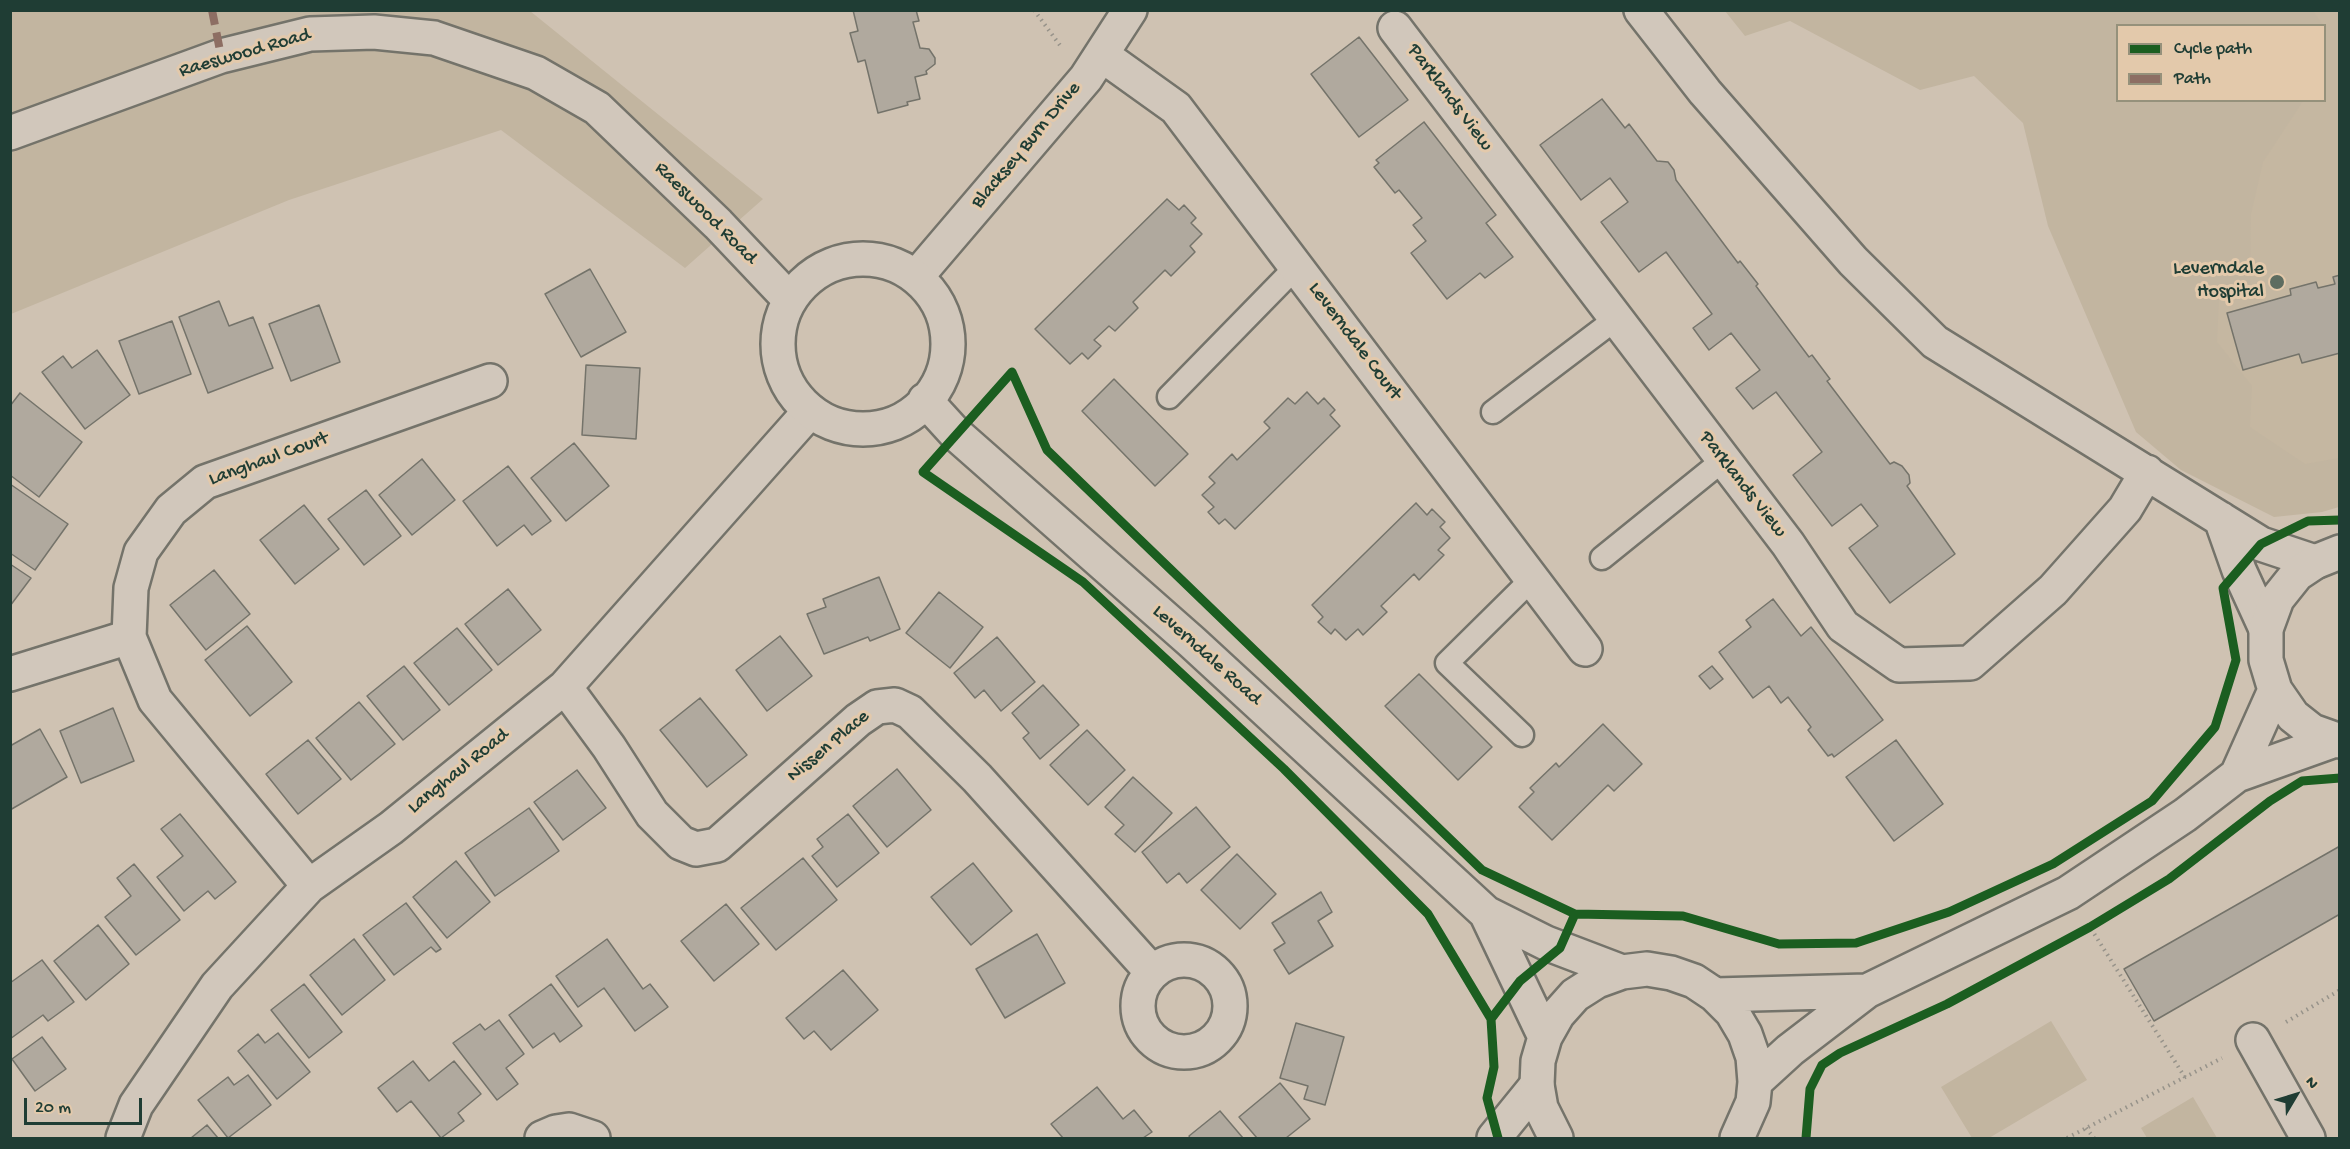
<!DOCTYPE html>
<style>
body{margin:0}
#map{position:relative;width:2350px;height:1149px;overflow:hidden;background:#cfc2b2;font-family:"Gochi Hand",sans-serif}
canvas{display:block}
.frame{position:absolute;inset:0;border:12px solid #1f3d34;pointer-events:none}
.legend{position:absolute;left:2116px;top:24px;width:210px;height:78px;box-sizing:border-box;background:#e3c9ab;border:2px solid #95917b;margin:0;padding:8px 10px;list-style:none;font-size:18px;color:#1f3d34}
.legend li{display:flex;align-items:center;gap:12px;height:30px}
.legend b{width:30px;border:2px solid #95917b}
.north{position:absolute;left:2266px;top:1065px;width:60px;height:60px;-webkit-text-stroke:4px #e3c9ab;paint-order:stroke;rotate:52deg;font-size:16px;font-weight:700;line-height:24px;text-align:center;color:#1f3d34}
.north::after{content:'';display:block;margin:auto;width:21px;height:27px;background:#1f3d34;clip-path:polygon(50% 0,100% 100%,50% 72%,0 100%)}
.scale{position:absolute;left:24px;top:1098px;width:118px;height:27px;box-sizing:border-box;border:3px solid #1f3d34;border-top:0;padding-left:8px;font-size:18px;line-height:21px;white-space:nowrap;color:#1f3d34;-webkit-text-stroke:4px #e3c9ab;paint-order:stroke}
</style>
<div id="map">
<canvas width="2350" height="1149"></canvas>
<div class="frame"></div>
<ul class="legend">
<li><b style="height:8px;background:#1b5e20"></b>Cycle path</li>
<li><b style="height:8px;background:#8d6e63"></b>Path</li>
</ul>
<div class="north">N</div>
<div class="scale">20 m</div>
</div>
<script>
const ctx = document.querySelector('canvas').getContext('2d');
ctx.lineJoin = 'round';
function paint(path, color) { ctx.fillStyle = color; ctx.fill(path, 'evenodd'); }
const shape = rows => new Path2D(rows.map(r => 'M' + r).join(''));
function trace(path, color, width, dash) { ctx.strokeStyle = color; ctx.lineWidth = width; ctx.lineCap = dash ? 'butt' : 'round'; ctx.setLineDash(dash || []); ctx.stroke(path); }
function write(font, color, halo, rows, align = 'center') {
  ctx.font = font + ' "Gochi Hand",sans-serif'; ctx.lineWidth = 6; ctx.setLineDash([]); ctx.textBaseline = 'middle'; ctx.strokeStyle = halo; ctx.fillStyle = color; for (const [text, x, y, turn = 0] of rows) {
    ctx.save(); ctx.translate(x, y); ctx.rotate((+turn || 0) * Math.PI / 180); ctx.textAlign = isNaN(turn) ? turn : align; if (halo) ctx.strokeText(text, 0, 0); ctx.fillText(text, 0, 0); ctx.restore();
  }
}
paint(shape([
 [2246,11,2339,11,2339,502,2195,464,2236,101,2324,100,2324,26,2244,25]
]), '#c5b7a1');
paint(shape([
 [10,11,530,11,763,199,685,268,501,130,289,200,11,314],
 [1725,11,2313,11,2323,25,2118,26,2118,100,2303,101,2263,162,2251,214,2250,290,2219,298,2217,342,2252,386,2250,427,2305,464,2339,458,2339,507,2322,512,2274,517,2181,470,2136,432,2048,226,2023,123,1974,76,1920,90,1790,21,1745,36],
 [2051,1021,2087,1080,1989,1138,1972,1138,1941,1087],
 [2193,1097,2217,1138,2147,1138,2141,1128]
]), '#c2b5a0');
const building = shape([
 [853,10,916,10,919,21,913,22,920,48,929,49,935,58,935,64,926,71,927,74,915,77,920,99,907,102,908,105,878,113,865,60,858,62,850,33,858,31,853,10],
 [1359,37,1408,100,1359,137,1311,74,1359,37],
 [1602,99,1625,128,1629,124,1657,161,1668,162,1674,170,1676,180,1738,263,1740,261,1758,284,1756,286,1809,357,1812,355,1830,379,1827,381,1890,464,1894,462,1902,466,1909,475,1910,483,1907,486,1955,554,1890,603,1849,548,1878,526,1861,504,1832,526,1793,475,1822,452,1776,392,1753,409,1736,388,1760,370,1731,333,1709,350,1693,328,1712,314,1666,252,1639,272,1601,222,1628,202,1610,178,1581,200,1540,145,1602,99],
 [1424,122,1496,215,1486,223,1513,257,1485,278,1480,273,1447,299,1411,253,1426,241,1413,225,1422,218,1399,190,1395,193,1374,167,1379,163,1376,160,1424,122],
 [1167,199,1179,210,1184,205,1196,218,1191,223,1202,234,1190,246,1195,252,1171,276,1165,270,1133,302,1138,308,1115,331,1109,326,1094,340,1101,346,1088,359,1082,353,1070,364,1035,329,1167,199],
 [590,269,626,332,581,357,545,294,590,269],
 [2340,275,2340,353,2302,363,2299,354,2243,370,2227,313,2291,295,2290,289,2316,282,2318,288,2335,284,2333,277,2340,275],
 [219,301,229,326,253,317,273,368,208,393,179,317,219,301],
 [319,305,340,362,291,381,269,324,319,305],
 [172,321,191,374,139,394,119,341,172,321],
 [97,350,130,395,85,429,42,372,63,356,72,368,97,350],
 [586,365,640,368,636,439,582,435,586,365],
 [1114,379,1188,454,1155,486,1082,411,1114,379],
 [1307,392,1318,404,1324,398,1335,410,1330,415,1340,426,1235,529,1225,519,1219,524,1208,512,1214,507,1202,495,1215,483,1209,477,1232,454,1237,460,1270,428,1264,422,1288,398,1295,404,1307,392],
 [20,393,82,442,39,497,10,475,10,406,20,393],
 [574,443,609,486,566,521,531,478,574,443],
 [422,459,455,500,412,535,379,495,422,459],
 [508,466,551,521,532,535,524,525,497,546,463,501,508,466],
 [10,484,68,524,35,570,10,553,10,484],
 [366,490,401,536,364,565,328,519,366,490],
 [1416,503,1427,515,1432,509,1445,522,1440,527,1450,538,1438,550,1444,555,1419,580,1414,574,1381,606,1387,612,1363,635,1358,629,1346,640,1335,629,1331,634,1318,622,1323,617,1312,605,1416,503],
 [304,505,339,549,295,584,260,540,304,505],
 [10,564,31,578,10,606,10,564],
 [214,570,250,614,206,650,170,605,214,570],
 [879,577,900,629,870,641,868,637,824,654,807,614,826,607,823,599,879,577],
 [508,589,541,630,498,665,465,624,508,589],
 [939,592,983,627,950,668,906,633,939,592],
 [1773,599,1801,636,1811,627,1883,720,1834,757,1832,754,1828,756,1808,730,1811,727,1788,697,1781,703,1769,686,1753,698,1719,652,1751,627,1746,620,1773,599],
 [247,626,292,682,250,716,205,660,247,626],
 [457,628,492,670,449,705,414,663,457,628],
 [780,636,812,676,767,711,736,670,780,636],
 [997,637,1035,682,1001,711,984,690,975,698,954,673,997,637],
 [404,666,440,710,403,740,367,696,404,666],
 [1712,666,1723,679,1710,689,1699,676,1712,666],
 [1419,674,1492,747,1458,780,1385,706,1419,674],
 [1043,685,1079,725,1040,759,1023,738,1029,733,1012,713,1043,685],
 [700,698,747,755,707,787,660,730,700,698],
 [359,702,395,744,351,780,316,738,359,702],
 [113,708,134,761,81,783,60,731,113,708],
 [1603,724,1642,764,1614,791,1608,785,1552,840,1519,807,1534,792,1530,788,1556,763,1559,767,1603,724],
 [40,729,67,777,10,810,10,746,40,729],
 [1087,730,1125,770,1088,805,1050,765,1087,730],
 [308,740,341,779,298,814,266,774,308,740],
 [1896,740,1943,804,1894,841,1846,777,1896,740],
 [897,769,931,810,887,847,853,806,897,769],
 [577,770,606,808,563,840,534,802,577,770],
 [1133,777,1172,813,1135,852,1115,834,1124,825,1105,807,1133,777],
 [1196,807,1230,847,1187,883,1179,873,1167,883,1142,852,1196,807],
 [529,808,559,851,495,896,465,853,529,808],
 [180,814,236,882,215,899,208,891,184,911,157,877,183,856,161,829,180,814],
 [848,814,879,853,837,887,812,856,823,847,817,839,848,814],
 [2340,846,2340,914,2154,1021,2124,969,2340,846],
 [1237,854,1276,894,1240,929,1201,890,1237,854],
 [803,858,837,900,776,950,741,908,803,858],
 [456,861,490,902,447,938,413,897,456,861],
 [973,863,1012,911,971,945,931,897,973,863],
 [134,864,180,920,136,955,105,917,131,896,117,878,134,864],
 [1321,892,1332,912,1318,921,1333,946,1289,974,1274,950,1285,943,1272,923,1321,892],
 [406,903,441,949,436,952,431,947,394,975,363,935,406,903],
 [726,904,759,944,714,981,681,941,726,904],
 [98,925,129,964,86,1000,54,961,98,925],
 [1037,934,1065,983,1005,1018,976,969,1037,934],
 [354,939,385,980,342,1015,310,975,354,939],
 [607,939,643,989,650,984,668,1007,635,1031,604,988,578,1007,556,976,607,939],
 [42,960,74,1002,48,1021,43,1015,10,1039,10,983,42,960],
 [843,970,878,1010,831,1050,814,1031,804,1039,786,1018,843,970],
 [304,984,342,1032,309,1058,271,1010,304,984],
 [551,984,582,1026,560,1042,554,1033,533,1048,509,1015,551,984],
 [499,1020,524,1054,506,1068,518,1084,497,1100,453,1043,480,1024,485,1030,499,1020],
 [1296,1023,1344,1037,1325,1105,1304,1099,1308,1086,1280,1078,1296,1023],
 [278,1033,310,1072,277,1099,238,1051,258,1034,265,1043,278,1033],
 [42,1037,66,1069,35,1091,12,1059,42,1037],
 [413,1061,429,1081,454,1061,481,1094,458,1113,464,1121,441,1138,411,1101,397,1112,378,1088,413,1061],
 [248,1075,271,1105,228,1138,198,1100,228,1077,234,1085,248,1075],
 [1280,1083,1310,1119,1286,1138,1257,1138,1239,1117,1280,1083],
 [1097,1087,1123,1119,1134,1110,1152,1132,1143,1138,1063,1138,1051,1124,1097,1087],
 [1220,1111,1243,1138,1190,1138,1189,1136,1220,1111],
 [207,1125,218,1138,191,1138,207,1125]
]);
paint(building, '#b0a99e');
trace(building, '#74736a', 1.5);
const lane = shape([
 [1169,397,1297,266],
 [1493,412,1617,318],
 [1602,558,1722,461],
 [1522,735,1447,663,1532,579]
]);
const street = shape([
 [1641,10,1705,92,1853,261,1935,342,2261,544,2315,562],
 [1395,28,1788,544,1843,626,1899,665,1970,663,2053,590,2125,509,2147,472],
 [1102,55,1176,108,1585,649],
 [917,276,1086,78,1130,10],
 [2221,519,2239,570,2266,629],
 [10,674,129,637],
 [565,687,609,747,652,814,681,843,696,849,717,845,858,720,877,707,895,705,910,712,977,778,1152,972],
 [309,886,155,700,129,637,131,588,141,552,171,510,205,482,490,381],
 '1138 1006a46 46 0 1 1 92 0a46 46 0 1 1-92 0Z',
 [2253,1040,2308,1138],
 [123,1138,136,1105,217,986,309,886,391,828,565,687,810,411],
 [542,1138,556,1132,569,1130,593,1138],
 [1494,1138,1537,1085]
]);
const secondary = shape([
 [10,133,221,56,310,34,374,32,434,38,536,73,597,108,718,224,790,300],
 '778 344a85 85 0 1 1 170 0a85 85 0 1 1-170 0Z',
 [925,400,956,434,1192,642,1486,913,1546,943,1622,972],
 [2340,552,2315,562,2297,574,2277,599,2266,629,2266,660,2275,690,2293,716,2312,731,2340,741],
 [2237,775,2275,690],
 [1486,913,1545,1037],
 [1715,995,1867,991],
 [1755,1082,1790,1050,1867,991,2068,893,2185,815,2237,775,2335,740],
 [1556,1138,1541,1108,1537,1085,1538,1061,1545,1037,1558,1014,1575,995,1597,981,1622,972,1647,969,1671,973,1694,981,1715,995,1732,1012,1745,1034,1753,1057,1755,1082,1753,1102,1737,1138]
]);
trace(lane, '#74736a', 27);
trace(street, '#74736a', 38);
trace(secondary, '#74736a', 38);
trace(shape([
 [1034,10,1062,48],
 [2088,924,2186,1079],
 [2286,1022,2340,990],
 [2086,1128,2094,1138],
 [2067,1138,2222,1058]
]), '#97938a', 4, [1.5, 4.5]);
trace(lane, '#d1c7bb', 22);
trace(street, '#d1c7bb', 33);
trace(secondary, '#d1c7bb', 33);
trace(shape([
 [212,10,221,56]
]), '#8d6e63', 8, [15, 8]);
trace(shape([
 [1491,1019,1428,914,1284,769,1083,582,923,472,1012,372,1047,450,1482,870,1575,914,1683,916,1779,944,1856,943,1949,912,2053,864,2152,801,2215,727,2236,660,2223,588,2261,544,2308,521,2340,520],
 [1498,1138,1487,1098,1494,1067,1491,1019,1520,981,1560,948,1575,914],
 [1806,1138,1810,1089,1822,1065,1840,1053,1947,1004,2090,927,2169,879,2270,801,2302,781,2340,778]
]), '#1b5e20', 9);
for (const [x, y, r, color] of [
 [2277,282,8,"#5d6c60"]
]) { const dot = new Path2D(); dot.arc(x, y, r, 0, 2 * Math.PI); ctx.fillStyle = color; ctx.fill(dot); trace(dot, '#e3c9ab', 2); }
write('20px', '#1f3d34', '#e3c9ab', [
 ["Raeswood Road",245,54,-16],
 ["Parklands View",1449,98,53],
 ["Blacksey Burn Drive",1027,146,-50],
 ["Raeswood Road",705,214,45],
 ["Leverndale Court",1354,342,53],
 ["Langhaul Court",269,460,-20],
 ["Parklands View",1742,485,52],
 ["Leverndale Road",1206,656,42],
 ["Nissen Place",829,747,-40],
 ["Langhaul Road",459,772,-39]
]);
write('20px', '#1f3d34', '#e3c9ab', [
 ["Leverndale",2264,270],
 ["Hospital",2264,293]
], 'right');
</script>
